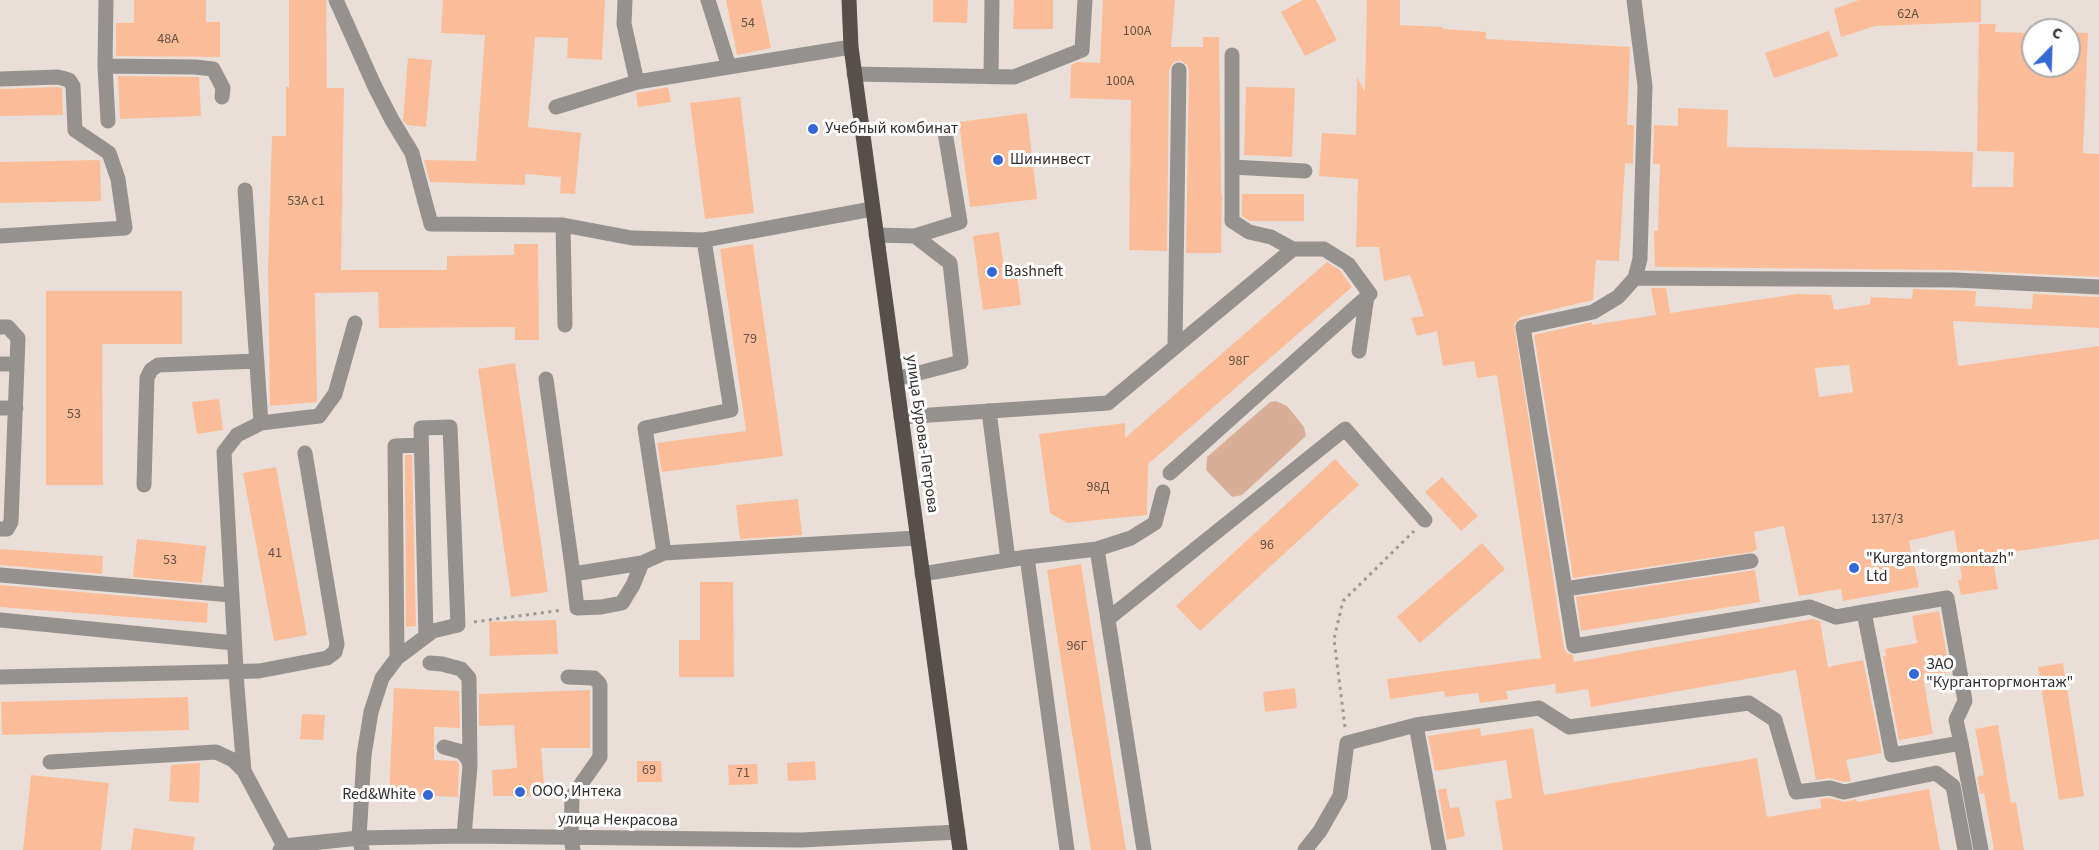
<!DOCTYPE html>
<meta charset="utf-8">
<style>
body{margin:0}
#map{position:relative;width:2099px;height:850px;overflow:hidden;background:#e9dfd8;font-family:"Source Sans 3",sans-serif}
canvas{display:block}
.north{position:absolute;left:2021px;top:18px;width:60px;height:60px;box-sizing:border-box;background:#fff;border:2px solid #adabaa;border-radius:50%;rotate:23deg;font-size:16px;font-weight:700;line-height:24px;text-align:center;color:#322e2b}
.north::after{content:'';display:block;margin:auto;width:21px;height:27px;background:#3468d7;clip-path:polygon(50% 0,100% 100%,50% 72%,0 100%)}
</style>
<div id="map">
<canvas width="2099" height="850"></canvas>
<div class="north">С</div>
</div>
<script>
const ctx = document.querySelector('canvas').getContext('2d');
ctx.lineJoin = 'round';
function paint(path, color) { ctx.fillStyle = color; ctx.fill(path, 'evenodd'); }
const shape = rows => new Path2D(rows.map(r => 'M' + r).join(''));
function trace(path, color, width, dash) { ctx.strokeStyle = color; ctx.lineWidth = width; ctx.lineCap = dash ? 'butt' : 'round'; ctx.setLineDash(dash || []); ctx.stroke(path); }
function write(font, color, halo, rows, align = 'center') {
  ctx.font = font + ' "Source Sans 3",sans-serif'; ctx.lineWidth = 6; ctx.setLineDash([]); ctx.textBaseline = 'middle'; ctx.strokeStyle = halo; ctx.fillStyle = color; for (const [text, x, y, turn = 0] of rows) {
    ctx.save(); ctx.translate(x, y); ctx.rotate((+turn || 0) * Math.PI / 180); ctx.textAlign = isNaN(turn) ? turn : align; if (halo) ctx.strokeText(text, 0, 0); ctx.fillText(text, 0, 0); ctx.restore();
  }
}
paint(shape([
 [1276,401,1287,406,1304,427,1306,436,1242,495,1232,497,1206,470,1207,457,1270,402]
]), '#d8ae96');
paint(shape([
 [134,0,206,0,206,22,220,22,220,57,116,56,116,23,134,23],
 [289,0,326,0,327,88,344,88,341,270,447,270,447,256,514,255,514,244,538,244,539,340,515,340,515,327,379,328,378,292,315,293,317,402,270,406,268,268,272,136,286,136,286,87,289,87],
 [443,0,605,0,602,60,567,58,568,38,535,37,528,127,581,133,575,194,560,193,561,177,525,174,525,185,430,182,424,160,476,161,485,35,441,33],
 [726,0,761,0,771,48,737,55],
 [933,0,968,0,967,23,933,22],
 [1014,0,1053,0,1053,29,1013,29],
 [1103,0,1175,0,1171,47,1203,47,1203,37,1219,37,1221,194,1222,194,1221,253,1186,253,1189,70,1187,65,1180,60,1174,62,1169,70,1167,251,1129,250,1131,100,1070,98,1071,65,1077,62,1100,63],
 [1303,0,1316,0,1337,40,1305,56,1281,12],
 [1367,0,1400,0,1400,25,1443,27,1443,29,1486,32,1486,39,1630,47,1627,125,1634,125,1633,164,1625,163,1619,261,1596,260,1593,300,1521,317,1514,324,1564,648,1567,653,1573,655,1574,662,1813,619,1820,621,1828,667,1863,660,1882,753,1846,760,1851,781,1844,782,1829,778,1816,780,1796,670,1591,707,1588,689,1556,694,1555,684,1506,691,1508,699,1480,703,1478,693,1445,697,1444,691,1390,699,1387,679,1541,658,1497,375,1477,378,1474,361,1443,366,1437,331,1417,336,1411,318,1424,316,1410,275,1384,281,1379,247,1356,247,1358,179,1319,176,1322,133,1356,135,1357,77,1365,92],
 [1859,0,1981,0,1981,22,1875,26,1841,37,1834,9],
 [1979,24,1996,24,1995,32,2033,33,2033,66,2070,66,2071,32,2088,33,2083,153,2099,154,2099,277,1955,270,1655,267,1654,231,1658,231,1660,164,1653,164,1654,125,1678,126,1678,108,1728,110,1727,147,1973,152,1972,187,2013,187,2014,152,1977,151],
 [1829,31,1838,56,1774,78,1765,53],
 [408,58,432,60,426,127,407,125,403,120],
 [118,76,199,77,201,116,120,119],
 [57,87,62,88,63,115,0,116,0,89],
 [668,87,671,102,638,107,636,93],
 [1246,87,1295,88,1292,157,1244,155],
 [740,97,754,213,705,219,690,103],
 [1027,113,1037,199,970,207,959,122],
 [100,160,101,201,0,203,0,162],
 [1242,194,1304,194,1304,221,1250,221,1242,216],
 [999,232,1004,268,1016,266,1021,305,983,310,973,236],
 [753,244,783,456,662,472,657,443,746,431,720,249],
 [1327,262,1340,270,1352,287,1148,464,1147,515,1067,523,1050,513,1039,434,1125,423,1125,438],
 [1651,288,1666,288,1670,313,1797,294,1831,295,1834,310,1870,304,1871,297,1912,299,1913,289,1976,291,1975,306,2032,309,2033,294,2099,297,2099,328,1953,321,1958,366,2099,346,2099,539,1992,555,1998,589,1961,595,1958,580,1962,579,1954,530,1909,541,1919,587,1843,601,1841,589,1799,596,1784,526,1754,532,1757,549,1752,552,1573,578,1534,335,1592,322,1592,325,1656,315],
 [1849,365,1853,392,1819,397,1815,368],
 [46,291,182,291,182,344,102,344,103,485,46,485],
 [515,363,548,592,511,597,478,369],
 [219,399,223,430,197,434,192,402],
 [405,455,412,455,416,626,406,627],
 [1335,459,1359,485,1200,631,1176,606],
 [276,467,307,635,274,641,243,473],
 [1442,477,1478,516,1461,531,1425,492],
 [798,499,802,535,740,539,736,505],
 [137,539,206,546,202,583,133,577],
 [1482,543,1505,569,1420,643,1397,617],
 [0,549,103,556,102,574,0,565],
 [1081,564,1106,724,1126,850,1091,850,1073,739,1047,570],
 [1755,570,1760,602,1581,631,1576,597],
 [700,582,733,582,734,677,679,677,679,640,700,640],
 [0,585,208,603,207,623,0,607],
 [1939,611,1950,672,1923,677,1933,734,1899,740,1883,656,1886,656,1885,649,1917,643,1912,616],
 [556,620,558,654,490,656,489,622],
 [2063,663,2084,796,2059,800,2038,667],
 [394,688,459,691,460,728,434,727,434,760,457,761,459,764,458,797,389,794],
 [1295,688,1297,708,1265,712,1263,692],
 [590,690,590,748,541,748,545,796,493,796,492,770,517,768,514,725,479,726,479,694],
 [188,697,189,730,2,735,1,702],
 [302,714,325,715,323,740,300,739],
 [1998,725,2011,803,2016,802,2024,850,1994,850,1984,793,1980,794,1977,777,1984,775,1975,729],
 [1480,728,1481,736,1533,728,1544,795,1757,758,1767,817,1821,808,1820,799,1829,798,1845,802,1856,799,1857,802,1929,789,1940,850,1503,850,1495,801,1512,798,1506,760,1435,771,1428,736],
 [637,761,661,761,662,782,637,782],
 [815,761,816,780,788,781,787,763],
 [200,763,199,803,169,801,171,765],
 [757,764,758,784,729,785,728,765],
 [31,775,109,783,101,850,23,850],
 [1446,788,1450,808,1459,807,1465,836,1447,840,1438,790],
 [134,828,195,837,193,850,131,850]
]), '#fbbd99');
trace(shape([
 [474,622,563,610],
 [1345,727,1334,639,1343,601,1414,531]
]), '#a19994', 3, [3, 4.5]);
trace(shape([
 [106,0,105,66,108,121],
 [336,0,375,87,392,120,412,153,431,224,563,225,632,238,704,240,872,209],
 [625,0,624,24,637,82,851,47],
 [708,0,729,67],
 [1634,0,1645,86,1640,259,1635,278,1618,297,1593,312,1523,327,1574,646,1810,607,1836,617,1864,612],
 [1232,55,1232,221,1249,232,1271,237,1293,249],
 [105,66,195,67,213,69,223,88,222,97],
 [854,74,1014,77,1082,50,1085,0],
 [991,77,992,0],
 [0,79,58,77,69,80,73,86,75,130,109,153,118,179,125,228,0,236],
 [556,107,637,82],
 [1232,167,1305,171],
 [245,190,261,423],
 [563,225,565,325],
 [876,235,915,236,960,222,945,132],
 [1635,278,1955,280,2099,287],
 [0,327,8,327,18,338,11,522,7,529,0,529],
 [1175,347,1179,70],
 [1359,351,1367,296],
 [0,364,16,364],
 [546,379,573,574,642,563,664,553,917,538],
 [896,379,961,362,950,263,915,236],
 [0,408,16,408],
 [989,411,1008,560],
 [901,417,1108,403,1293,249,1324,249,1348,264,1370,294,1170,473],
 [144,485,147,378,151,370,158,365,257,361],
 [1097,549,1131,538,1155,523,1163,492],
 [664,553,645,428,731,410,704,240],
 [1027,557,1067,850],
 [573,574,577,608,601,607,622,603,633,585,642,563],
 [922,574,1027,557,1097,549,1144,850],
 [0,575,231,595],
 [1565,589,1751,561],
 [1108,619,1345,429,1425,520],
 [0,620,234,643],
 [397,658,395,446,421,445],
 [430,663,442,664,461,669,469,678,470,766],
 [0,677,259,671,327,658,335,652,337,644,305,453],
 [568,677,594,678,599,683,600,685,600,757,572,797,571,838,573,850],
 [1961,743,1892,755,1864,612,1947,598,1965,701,1956,720,1961,743,1981,850],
 [444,747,462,752,468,759,470,766,464,836],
 [50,762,216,752,233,760,244,771],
 [284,846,244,771,237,687,224,452,237,435,261,423,319,416,335,394,355,323],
 [280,850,284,846,359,838,464,836,801,840,958,832],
 [362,850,359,838,364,755,371,712,382,678,397,658,433,631,458,625,450,427,421,428,426,636],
 [1305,850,1320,831,1340,796,1347,743,1416,725],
 [1439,850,1416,725,1539,708,1569,727,1749,703,1775,720,1796,792,1830,788,1844,792,1936,773,1953,786,1965,850]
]), '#95918e', 15);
trace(shape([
 [849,0,851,47,960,850]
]), '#574f4b', 15);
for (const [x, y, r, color] of [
 [813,129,6,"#3468d7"],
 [998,160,6,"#3468d7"],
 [992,272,6,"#3468d7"],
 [1854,568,6,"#3468d7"],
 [1914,674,6,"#3468d7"],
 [520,792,6,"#3468d7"],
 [428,795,6,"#3468d7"]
]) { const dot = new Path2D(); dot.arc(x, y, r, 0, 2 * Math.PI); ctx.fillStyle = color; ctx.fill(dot); trace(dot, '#fff', 2); }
write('14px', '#645246', null, [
 ["62А",1908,15],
 ["54",748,24],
 ["100А",1137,32],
 ["48А",168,40],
 ["100А",1120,82],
 ["53А с1",306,202],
 ["79",750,340],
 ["98Г",1239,362],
 ["53",74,415],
 ["98Д",1098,488],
 ["137/3",1887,520],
 ["96",1267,546],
 ["41",275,554],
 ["53",170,561],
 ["96Г",1077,647],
 ["69",649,771],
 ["71",743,774]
]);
write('16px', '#322e2b', '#fff', [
 ["Учебный комбинат",825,129],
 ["Шининвест",1010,160],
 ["Bashneft",1004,272],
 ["\"Kurgantorgmontazh\"",1866,559],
 ["Ltd",1866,577],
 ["ЗАО",1926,665],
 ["\"Курганторгмонтаж\"",1926,683],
 ["ООО, Интека",532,792],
 ["Red&White",416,795,"right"]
], 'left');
write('16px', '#322e2b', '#fff', [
 ["улица Бурова-Петрова",921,434,82],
 ["улица Некрасова",618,821,1]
]);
</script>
